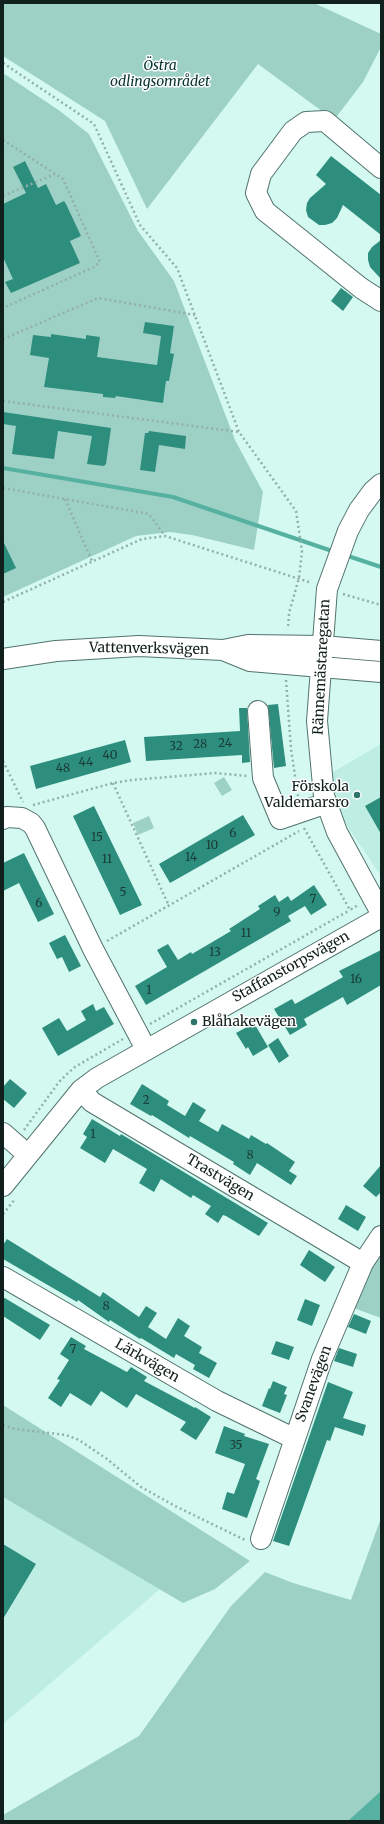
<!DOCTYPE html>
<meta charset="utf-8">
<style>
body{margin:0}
#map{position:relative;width:384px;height:1824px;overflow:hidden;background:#d4f9f1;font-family:Merriweather,serif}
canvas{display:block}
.frame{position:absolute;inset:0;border:4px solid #12201d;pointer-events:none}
</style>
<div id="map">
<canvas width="384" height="1824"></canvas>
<div class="frame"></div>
</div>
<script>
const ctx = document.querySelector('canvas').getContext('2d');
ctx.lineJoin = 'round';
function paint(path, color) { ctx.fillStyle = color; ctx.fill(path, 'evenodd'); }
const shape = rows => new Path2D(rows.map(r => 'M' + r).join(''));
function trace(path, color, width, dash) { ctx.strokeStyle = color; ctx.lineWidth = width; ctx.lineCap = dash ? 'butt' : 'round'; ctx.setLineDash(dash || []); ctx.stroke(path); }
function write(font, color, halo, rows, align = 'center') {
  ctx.font = font + ' Merriweather,serif'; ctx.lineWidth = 3; ctx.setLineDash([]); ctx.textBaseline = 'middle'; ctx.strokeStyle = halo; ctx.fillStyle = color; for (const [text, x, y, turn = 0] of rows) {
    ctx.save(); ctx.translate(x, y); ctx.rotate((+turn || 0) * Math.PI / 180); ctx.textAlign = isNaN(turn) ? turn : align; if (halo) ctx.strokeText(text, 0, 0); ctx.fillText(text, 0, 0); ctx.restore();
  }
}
paint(shape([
 [381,744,381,876,340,815,328,775],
 [3,1497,160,1589,3,1724]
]), '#beede3');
paint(shape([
 [3,3,314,3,381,34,381,47,363,82,334,120,258,64,147,209,105,121,3,56],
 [3,73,60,111,89,134,138,231,174,281,235,440,263,492,254,550,192,535,170,532,136,536,3,597],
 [224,777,232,790,222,796,214,783],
 [149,816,154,828,138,835,133,823],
 [381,1246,381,1318,348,1306],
 [3,1405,250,1561,215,1589,183,1603,3,1497],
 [381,1518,381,1821,3,1821,3,1815,139,1736,231,1606,265,1572,293,1583,351,1600]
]), '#9ed1c6');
paint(shape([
 [381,1791,381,1806,376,1810,364,1821,348,1821]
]), '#56b1a1');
trace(shape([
 [3,468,173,497,335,552],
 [345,555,381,567]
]), '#56b1a1', 4);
trace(shape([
 [374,1821,381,1815]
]), '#56b1a1', 25);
paint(shape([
 [331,156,381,195,381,235,343,205,337,218,332,223,325,225,319,225,308,217,306,210,307,203,310,198,326,184,316,175],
 [25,161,38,188,46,184,56,205,64,201,66,204,81,236,70,241,80,263,11,293,5,282,13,279,3,257,3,204,26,193,13,167],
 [381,240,381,279,370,267,368,260,368,253,372,247],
 [341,288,353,297,343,311,331,301],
 [145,322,174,326,170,353,174,354,169,381,166,381,163,403,116,396,115,398,103,397,103,394,44,387,49,358,30,355,33,335,51,337,51,334,86,339,86,335,100,337,97,357,157,365,161,336,143,333],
 [3,412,111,428,106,464,104,466,87,464,92,436,58,431,54,459,12,454,16,426,3,424],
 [149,431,186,436,185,449,159,445,155,472,140,470,145,433,148,433],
 [3,541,16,568,3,574],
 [278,704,286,766,274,768,268,705],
 [239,708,247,708,250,762,242,763,242,755,146,761,144,737,240,731],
 [125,740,131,762,36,789,30,766],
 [381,797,381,834,365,806],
 [94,806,142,905,120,915,73,816],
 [243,815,255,835,170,883,159,864],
 [24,853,54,914,38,922,19,883,3,891,3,863],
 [314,885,327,905,311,915,305,906,288,916,291,921,146,1005,135,986,167,967,157,950,168,944,178,960,191,952,192,954,231,931,229,929,260,909,258,906,275,895,279,902,288,896,291,901],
 [65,935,81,966,69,972,62,957,57,959,49,943],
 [381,950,381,985,347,1005,343,997,304,1019,307,1025,290,1035,274,1009,292,999,295,1004,343,977,339,971],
 [93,1004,96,1011,104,1007,114,1024,58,1056,42,1028,59,1018,67,1031,86,1020,81,1011],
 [254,1023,268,1047,253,1056,248,1047,246,1049,236,1033],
 [278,1038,289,1056,279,1063,268,1045],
 [10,1079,27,1093,14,1108,3,1099,3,1087],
 [142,1084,169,1101,167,1105,185,1116,193,1102,206,1110,199,1121,218,1132,222,1124,249,1139,251,1135,266,1144,267,1143,295,1162,289,1171,297,1176,291,1185,257,1163,250,1175,233,1164,234,1162,190,1136,189,1138,152,1115,151,1116,130,1104],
 [92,1119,120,1136,121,1134,268,1223,259,1236,226,1216,223,1215,218,1223,205,1214,211,1206,193,1195,191,1198,161,1179,154,1192,139,1183,147,1169,113,1149,105,1163,80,1148,87,1137,83,1134],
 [381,1165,381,1192,376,1197,363,1186],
 [346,1205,366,1217,358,1231,338,1219],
 [7,1239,100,1297,103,1292,139,1317,146,1306,157,1313,148,1327,166,1339,178,1318,190,1326,184,1336,202,1347,199,1353,217,1363,209,1378,193,1369,195,1365,176,1354,174,1358,141,1338,140,1339,110,1320,109,1322,78,1300,77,1302,3,1259,3,1245],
 [309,1250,335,1267,325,1282,300,1265],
 [3,1297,50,1325,40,1340,3,1316],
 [305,1299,320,1305,312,1326,297,1320],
 [354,1314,371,1321,366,1334,348,1327],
 [71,1337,86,1346,84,1349,127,1372,131,1367,147,1377,144,1381,195,1408,195,1407,211,1417,196,1440,180,1430,186,1422,136,1394,127,1408,101,1391,91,1406,70,1393,61,1407,48,1398,60,1380,57,1379,69,1360,60,1354],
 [276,1341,294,1347,289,1360,271,1354],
 [339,1348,357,1354,353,1367,334,1361],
 [273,1381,287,1387,284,1394,287,1395,280,1413,262,1406,269,1388,270,1389],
 [328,1382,353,1392,343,1418,366,1425,363,1436,335,1427,330,1441,327,1440,289,1546,273,1541],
 [224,1426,245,1434,244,1436,269,1444,256,1479,260,1481,247,1518,222,1509,227,1492,234,1494,245,1464,215,1453],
 [3,1544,36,1564,3,1619]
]), '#2e8e7e');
const minor = shape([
 [381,168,325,121,306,122,293,131,261,174,256,193,265,211,361,288,381,301],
 [381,484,373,491,359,510,348,531,327,589,317,721,324,796,337,832,381,913],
 [223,650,250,661,381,672],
 [3,659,56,651,139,646,223,650,248,645,322,646,381,651],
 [258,711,263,778,280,819,327,803],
 [3,819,7,817,22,818,31,823,35,828,93,949,146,1049],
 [81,1090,92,1102,363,1263],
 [3,1133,27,1154],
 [3,1186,81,1090,97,1078,381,917],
 [3,1277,217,1401,295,1439],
 [261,1539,322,1359,363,1263,381,1236]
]);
trace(minor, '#51736c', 22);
trace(shape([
 [3,63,94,124,140,225,177,268,239,432,296,511,302,551,299,578,289,613,288,629],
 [3,140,63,179,100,262,94,267,3,308],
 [3,196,55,174],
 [3,339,98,298,195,315],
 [3,401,239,432],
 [3,488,149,514,165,536],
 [65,499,92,561],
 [343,594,381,605],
 [3,602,142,539,165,536,312,583],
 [286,680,291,749,298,796],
 [3,761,23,802],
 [113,783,169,906],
 [33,805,113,783,132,780,215,773,247,776],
 [304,828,350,910,358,905],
 [107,941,299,831],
 [150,1024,350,910],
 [24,1130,59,1082,68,1073,75,1067,123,1039],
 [3,1214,15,1199],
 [3,1425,15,1429,66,1435,79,1440,107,1459,141,1487,175,1506,245,1540]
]), '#92afa9', 2.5, [2, 3]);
trace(minor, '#fff', 20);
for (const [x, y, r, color] of [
 [357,795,4,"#2f7468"],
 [194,1022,4,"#2f7468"]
]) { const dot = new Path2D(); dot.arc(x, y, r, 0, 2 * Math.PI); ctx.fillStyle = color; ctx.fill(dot); trace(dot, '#fff', 1.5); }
write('12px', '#193c35', null, [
 ["24",225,744],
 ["28",200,745],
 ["32",176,747],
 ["40",110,756],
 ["44",86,763],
 ["48",63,769],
 ["6",233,834],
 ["15",97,838],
 ["10",212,846],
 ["14",191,858],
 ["11",107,860],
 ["5",123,893],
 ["7",313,900],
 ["6",39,904],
 ["9",277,913],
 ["11",246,934],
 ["13",215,953],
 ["16",356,980],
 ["1",149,991],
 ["2",146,1101],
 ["1",93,1135],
 ["8",250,1156],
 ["8",106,1307],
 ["7",73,1350],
 ["35",236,1446]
]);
write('italic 14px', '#08352e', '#fff', [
 ["Östra",160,66],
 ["odlingsområdet",160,82]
]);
write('14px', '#12201d', '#fff', [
 ["Vattenverksvägen",149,649,1],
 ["Rännemästaregatan",322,667,-87],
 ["Staffanstorpsvägen",291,967,-29],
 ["Trastvägen",220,1178,31],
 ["Lärkvägen",147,1361,30],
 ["Svanevägen",314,1384,-70]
]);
write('14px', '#12201d', '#fff', [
 ["Förskola",349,787],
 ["Valdemarsro",349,803],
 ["Blåhakevägen",202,1022,"left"]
], 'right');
</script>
